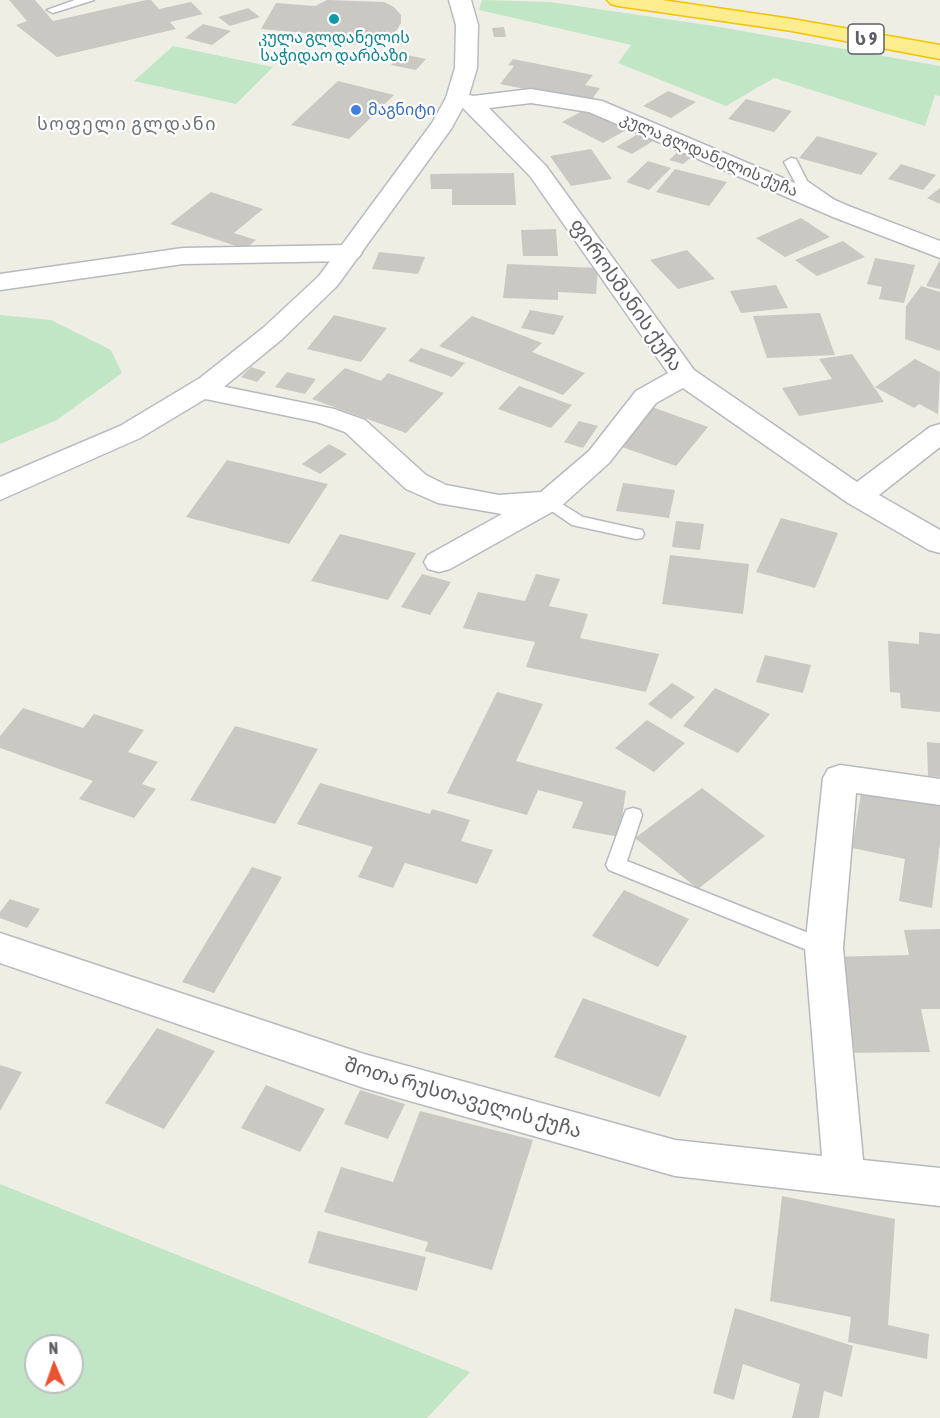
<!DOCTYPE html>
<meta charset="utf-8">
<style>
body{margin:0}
#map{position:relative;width:940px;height:1418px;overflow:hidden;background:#efeee5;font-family:"Asap Condensed",sans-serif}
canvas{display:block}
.north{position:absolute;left:24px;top:1334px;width:60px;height:60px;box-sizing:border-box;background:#fff;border:2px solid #bebfc1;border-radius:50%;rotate:358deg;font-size:16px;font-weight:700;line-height:24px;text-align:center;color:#5d5f65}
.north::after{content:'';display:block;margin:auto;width:21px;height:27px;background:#e95331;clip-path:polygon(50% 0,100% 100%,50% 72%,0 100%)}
</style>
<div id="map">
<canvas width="940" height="1418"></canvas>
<div class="north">N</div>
</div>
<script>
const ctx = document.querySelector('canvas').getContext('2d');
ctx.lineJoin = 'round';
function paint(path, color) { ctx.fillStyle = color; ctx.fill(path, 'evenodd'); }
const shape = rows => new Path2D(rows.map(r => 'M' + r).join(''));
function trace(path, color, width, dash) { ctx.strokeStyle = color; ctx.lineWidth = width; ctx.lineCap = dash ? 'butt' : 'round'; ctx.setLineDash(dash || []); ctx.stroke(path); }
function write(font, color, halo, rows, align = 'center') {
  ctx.font = font + ' "Asap Condensed","Noto Sans Georgian",sans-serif'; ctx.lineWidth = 4.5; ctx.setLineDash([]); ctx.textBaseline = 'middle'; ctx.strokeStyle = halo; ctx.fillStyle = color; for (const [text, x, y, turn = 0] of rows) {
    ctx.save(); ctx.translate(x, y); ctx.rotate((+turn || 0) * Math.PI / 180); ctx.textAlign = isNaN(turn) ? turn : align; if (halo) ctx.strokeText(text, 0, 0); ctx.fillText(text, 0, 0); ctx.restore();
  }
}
paint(shape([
 [482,0,550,2,714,26,940,66,940,96,935,95,925,126,774,78,726,106,618,63,631,45,479,10],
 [173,46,273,67,236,104,134,81],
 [0,315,51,320,111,350,122,373,57,420,0,444],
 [0,1184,470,1372,427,1418,0,1418],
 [36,1346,72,1346,72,1382,36,1382]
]), '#c1e6c5');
paint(shape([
 [9,0,35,0,53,21,146,0,151,0,159,9,191,2,203,14,170,22,176,29,57,57,16,25,27,21],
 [327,0,384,2,394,7,401,15,401,23,396,31,385,38,353,45,319,40,305,33,261,29,276,3,315,6],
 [248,8,260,17,230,26,218,17],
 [203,24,231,31,212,45,185,38],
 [504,27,506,37,494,37,492,28],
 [402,54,426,59,416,70,391,65],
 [513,59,593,75,585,85,600,88,590,102,500,84,514,66,508,65],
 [338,81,394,95,349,139,291,125],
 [668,91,696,102,671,118,643,106],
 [746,99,792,111,774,132,728,119],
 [586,109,628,129,603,143,562,122],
 [638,134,653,141,632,154,616,147],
 [817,136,878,153,861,175,799,158],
 [591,149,612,179,571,186,550,156],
 [681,149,695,154,683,164,669,160],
 [648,161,671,168,649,190,626,182],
 [901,164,936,175,923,190,888,179],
 [675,169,727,182,709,206,656,192],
 [514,173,516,205,452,205,452,189,431,189,430,174],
 [940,188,940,204,927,198],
 [211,192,263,209,234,233,256,240,245,249,170,224],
 [801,218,830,237,785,257,756,238],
 [556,229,558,256,523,256,521,230],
 [843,241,865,257,817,276,795,260],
 [687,250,715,279,678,289,650,260],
 [379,252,425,257,418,274,372,269],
 [875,258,915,265,904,303,879,299,882,287,867,284],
 [940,260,940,289,926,286],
 [507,264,598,268,596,294,558,292,558,300,503,298],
 [776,285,788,308,741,313,730,291],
 [921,286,940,292,940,351,905,339,906,306],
 [530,310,564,316,554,335,521,328],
 [820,313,835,355,767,358,753,316],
 [334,315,387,328,361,362,307,349],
 [472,316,542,343,532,352,585,373,563,395,439,346],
 [421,348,465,363,452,377,408,361],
 [852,354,884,402,799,416,782,388,832,379,819,359],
 [915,359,940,372,938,414,919,404,914,408,875,387],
 [251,367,266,372,257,382,241,377],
 [345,368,381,381,388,373,444,393,406,433,312,399],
 [287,372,316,379,305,394,275,387],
 [519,386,572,405,551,428,498,409],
 [652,407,708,427,676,466,619,446],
 [579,421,598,426,583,448,564,442],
 [329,444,347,454,320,474,302,464],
 [227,460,328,484,289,544,186,517],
 [623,483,675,490,669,518,616,511],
 [781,518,838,533,815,588,756,572],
 [676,521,704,524,700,550,672,547],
 [340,534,416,553,388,600,311,581],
 [670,555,749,564,743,614,662,604],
 [422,574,451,582,430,615,401,607],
 [536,574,560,579,549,606,588,614,580,638,659,654,646,692,526,667,535,642,463,628,478,592,525,601],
 [919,632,940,634,940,712,901,708,900,693,890,692,888,641,919,644],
 [765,655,811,665,803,693,756,682],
 [672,683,695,697,671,719,648,704],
 [715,688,770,714,738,753,683,726],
 [497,692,543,704,516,761,626,791,619,837,572,828,583,802,538,790,527,815,447,793],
 [23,708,83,728,94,714,144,730,128,752,158,762,142,784,156,789,134,818,79,799,93,781,0,748,0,736],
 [647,720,685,743,654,772,615,748],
 [235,726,318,749,275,824,190,800],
 [927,742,940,743,940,777,928,776],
 [320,783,430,814,432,809,470,820,461,841,493,850,477,884,405,863,393,888,358,877,373,847,297,824],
 [862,787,940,802,940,843,932,908,899,901,905,859,852,848],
 [702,788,765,836,698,889,635,838],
 [252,867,282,877,214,993,182,982],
 [624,890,689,919,658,967,592,936],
 [10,899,40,909,27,928,0,918,0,912],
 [940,929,940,1009,921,1009,930,1052,842,1053,825,957,909,955,904,930],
 [583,998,687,1036,660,1097,554,1057],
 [157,1028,215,1051,164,1129,105,1103],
 [0,1065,22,1072,0,1111],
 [266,1085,325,1109,300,1152,241,1128],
 [360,1090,405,1104,388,1139,344,1124],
 [420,1111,533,1140,492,1270,425,1251,428,1242,324,1212,341,1167,393,1182],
 [782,1196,895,1219,888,1325,929,1334,927,1359,848,1342,851,1317,770,1301],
 [318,1231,426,1257,417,1291,308,1263],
 [735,1308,853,1346,842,1397,824,1391,819,1418,792,1418,800,1384,743,1364,734,1400,713,1393]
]), '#cac8c2');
const lane = shape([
 [75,0,94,0,53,13,47,10,75,0],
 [791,158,796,159,807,181,836,201,838,204,836,207,826,207,797,186,784,162,791,158],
 [549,496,583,517,642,530,644,534,642,538,636,539,572,525,543,505,541,501,543,497,549,496],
 [633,808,640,810,642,815,627,861,831,942,834,948,831,954,824,956,817,954,609,870,606,865,624,815,626,810,633,808]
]);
const street = shape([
 [531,89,602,101,851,207,940,241,940,258,833,217,589,112,531,103,489,108,546,166,694,370,857,482,930,427,940,424,940,447,879,495,940,530,940,553,929,550,848,503,683,388,656,403,609,463,559,508,450,569,439,572,428,569,424,562,428,555,502,514,438,503,406,489,345,432,317,422,191,396,187,390,191,384,201,382,334,409,365,420,426,475,446,485,499,495,541,492,589,451,636,391,668,373,530,176,463,108,449,103,446,98,449,93,457,91,473,96,531,89],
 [349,245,358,248,362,253,358,258,349,261,183,264,0,290,0,274,183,248,349,245],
 [840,765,940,779,940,805,856,793,843,948,863,1160,940,1168,940,1206,675,1176,364,1088,0,963,0,933,364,1054,675,1140,822,1156,805,948,823,778,828,769,840,765]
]);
const secondary = shape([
 [449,0,471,0,478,25,477,68,468,98,451,129,337,286,281,340,220,390,140,438,0,500,0,477,120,426,200,378,263,328,319,276,432,123,446,98,455,68,456,25,449,0]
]);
const highway = shape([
 [607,0,662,0,792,19,940,45,940,59,792,31,618,6,611,4,607,0]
]);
trace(lane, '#b7b9bf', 3);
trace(street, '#b7b9bf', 3);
trace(secondary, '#babcc3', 3);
trace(highway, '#f3c200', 3);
paint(lane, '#fff');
paint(street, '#fff');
paint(secondary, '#fff');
paint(highway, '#fded8e');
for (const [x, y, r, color] of [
 [334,19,6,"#0f9aa8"],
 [356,110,6,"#3f7fe0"]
]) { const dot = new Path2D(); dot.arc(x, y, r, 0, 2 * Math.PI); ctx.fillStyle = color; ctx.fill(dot); trace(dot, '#fff', 2); }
write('16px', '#0d838f', '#fff', [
 ["კულა გლდანელის",334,38],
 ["საჭიდაო დარბაზი",334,56]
]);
write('16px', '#366cbe', '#fff', [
 ["მაგნიტი",368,110]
], 'left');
write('16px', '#5d5f65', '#fff', [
 ["კულა გლდანელის ქუჩა",709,155,23]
]);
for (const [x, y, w] of [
 [866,39,36]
]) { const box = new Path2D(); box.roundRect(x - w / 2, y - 15, w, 30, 4.5); ctx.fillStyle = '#fff'; ctx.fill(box); trace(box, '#5d5f65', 1.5); }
write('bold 18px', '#5d5f65', null, [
 ["ს 9",866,39]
]);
ctx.letterSpacing = '1.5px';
write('18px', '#6e7177', '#fff', [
 ["სოფელი გლდანი",127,124]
]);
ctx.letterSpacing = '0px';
write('20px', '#5d5f65', '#fff', [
 ["ფიროსმანის ქუჩა",626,295,55],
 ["შოთა რუსთაველის ქუჩა",463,1098,16]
]);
</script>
